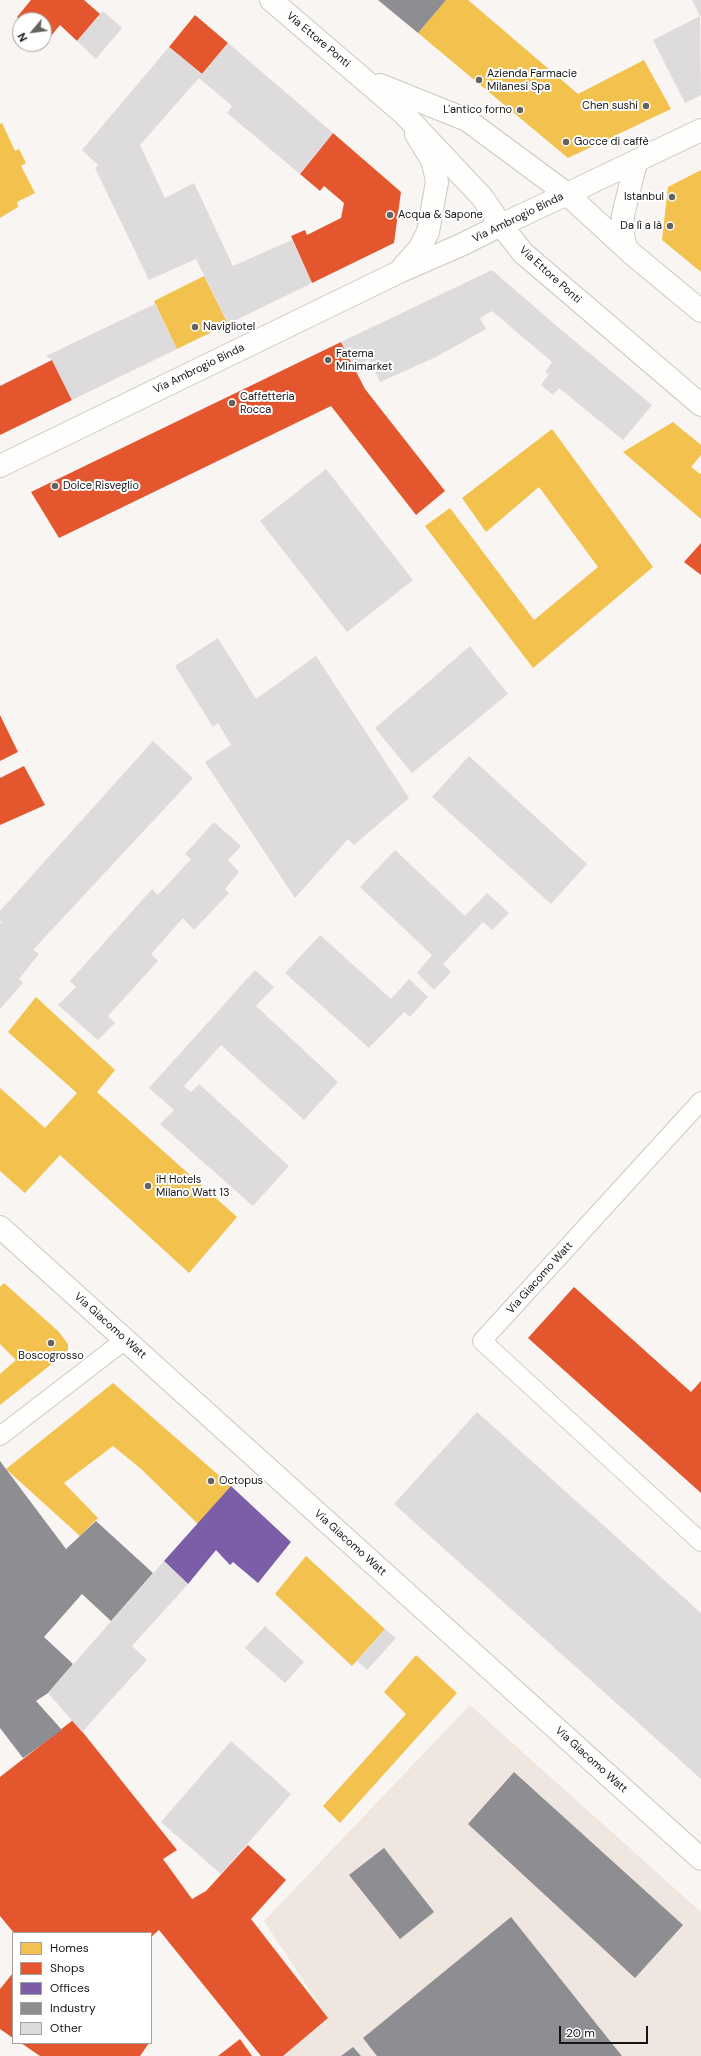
<!DOCTYPE html>
<meta charset="utf-8">
<style>
body{margin:0}
#map{position:relative;width:701px;height:2056px;overflow:hidden;background:#f9f5f2;font-family:"DM Sans",sans-serif}
canvas{display:block}
.legend{position:absolute;left:12px;top:1932px;width:140px;height:112px;box-sizing:border-box;background:#fff;border:1px solid #a2a1a0;margin:0;padding:5px 7px;list-style:none;font-size:12px;color:#161412}
.legend li{display:flex;align-items:center;gap:8px;height:20px}
.legend b{width:20px;border:1px solid #a2a1a0}
.north{position:absolute;left:12px;top:12px;width:40px;height:40px;box-sizing:border-box;background:#fff;border:1px solid #a2a1a0;border-radius:50%;rotate:241deg;font-size:11px;font-weight:700;line-height:16px;text-align:center;color:#161412}
.north::after{content:'';display:block;margin:auto;width:14px;height:18px;background:#656360;clip-path:polygon(50% 0,100% 100%,50% 72%,0 100%)}
.scale{position:absolute;left:559px;top:2026px;width:89px;height:18px;box-sizing:border-box;border:2px solid #161412;border-top:0;padding-left:5px;font-size:12px;line-height:14px;white-space:nowrap;color:#161412;-webkit-text-stroke:3px #fff;paint-order:stroke}
</style>
<div id="map">
<canvas width="701" height="2056"></canvas>
<ul class="legend">
<li><b style="height:11px;background:#f2c14e"></b>Homes</li>
<li><b style="height:11px;background:#e4572e"></b>Shops</li>
<li><b style="height:11px;background:#7b5ea7"></b>Offices</li>
<li><b style="height:11px;background:#8d8d92"></b>Industry</li>
<li><b style="height:11px;background:#dddbdb"></b>Other</li>
</ul>
<div class="north">N</div>
<div class="scale">20 m</div>
</div>
<script>
const ctx = document.querySelector('canvas').getContext('2d');
ctx.lineJoin = 'round';
function paint(path, color) { ctx.fillStyle = color; ctx.fill(path, 'evenodd'); }
const shape = rows => new Path2D(rows.map(r => 'M' + r).join(''));
function trace(path, color, width, dash) { ctx.strokeStyle = color; ctx.lineWidth = width; ctx.lineCap = dash ? 'butt' : 'round'; ctx.setLineDash(dash || []); ctx.stroke(path); }
function write(font, color, halo, rows, align = 'center') {
  ctx.font = font + ' "DM Sans",sans-serif'; ctx.lineWidth = 4; ctx.setLineDash([]); ctx.textBaseline = 'middle'; ctx.strokeStyle = halo; ctx.fillStyle = color; for (const [text, x, y, turn = 0] of rows) {
    ctx.save(); ctx.translate(x, y); ctx.rotate((+turn || 0) * Math.PI / 180); ctx.textAlign = isNaN(turn) ? turn : align; if (halo) ctx.strokeText(text, 0, 0); ctx.fillText(text, 0, 0); ctx.restore();
  }
}
paint(shape([
 [470,1705,701,1912,701,2056,283,2056,328,2018,264,1921]
]), '#efe6df');
paint(shape([
 [446,0,468,0,578,94,644,60,671,109,568,158,418,33],
 [2,123,15,151,19,149,26,163,21,166,35,193,17,202,18,207,0,218,0,124],
 [701,170,701,272,662,240,668,187],
 [204,276,228,324,177,349,154,301],
 [673,422,701,445,701,455,691,467,700,474,701,473,701,519,623,452],
 [552,429,653,567,533,668,425,526,450,508,534,620,598,567,539,487,486,532,462,498],
 [36,997,115,1070,97,1092,237,1217,189,1273,60,1155,25,1193,0,1171,0,1088,45,1128,77,1093,8,1032],
 [4,1283,59,1332,68,1344,68,1350,58,1359,0,1405,0,1374,16,1360,0,1344,0,1287],
 [113,1383,231,1486,198,1524,140,1468,113,1446,64,1483,98,1518,80,1536,6,1469],
 [306,1556,385,1629,352,1666,275,1594],
 [416,1655,457,1693,340,1823,323,1806,406,1714,384,1692]
]), '#f2c14e');
paint(shape([
 [31,0,84,0,100,14,77,41,60,25,46,42,44,41,44,20,20,20,17,17],
 [195,15,228,43,202,74,169,47],
 [333,133,401,192,394,243,312,283,291,236,305,230,307,235,341,218,344,203,324,186,320,191,300,174],
 [341,342,365,389,445,491,416,515,331,406,59,538,31,492],
 [52,360,72,400,0,435,0,386],
 [701,543,701,575,684,562],
 [0,715,18,752,0,761],
 [24,766,45,805,0,825,0,778],
 [574,1287,691,1392,701,1381,701,1493,528,1338],
 [73,1720,177,1850,163,1859,192,1899,206,1891,248,1845,286,1880,251,1919,328,2018,283,2056,261,2056,159,1930,151,1937,151,1933,14,1933,0,1916,0,1777],
 [13,1973,13,2038,0,2029,0,1989],
 [240,2039,252,2056,218,2056],
 [21,2043,149,2043,140,2056,40,2056]
]), '#e4572e');
paint(shape([
 [231,1486,291,1542,258,1583,233,1562,230,1565,216,1550,188,1584,164,1561]
]), '#7b5ea7');
paint(shape([
 [378,0,446,0,418,33],
 [0,1461,66,1549,96,1521,153,1573,111,1621,82,1594,44,1637,73,1664,48,1693,36,1701,62,1730,23,1758,0,1728],
 [514,1772,683,1925,635,1978,468,1824],
 [384,1848,434,1912,400,1939,349,1875],
 [511,1917,622,2056,377,2056,363,2038],
 [353,2047,361,2056,341,2056]
]), '#8d8d92');
paint(shape([
 [692,0,701,0,701,16,700,16],
 [103,11,122,28,96,59,77,41],
 [700,16,701,95,685,103,653,40],
 [228,43,333,133,300,174,227,113,232,106,199,78,140,145,165,198,194,183,233,266,292,240,312,283,228,324,196,259,149,280,95,168,98,165,82,150,169,47,202,74],
 [492,270,559,328,652,405,623,440,559,388,553,395,541,385,549,374,545,372,552,362,492,311,480,318,486,329,436,357,380,382,369,359,354,368,341,342],
 [155,304,177,349,72,400,52,360,46,356],
 [326,469,413,580,347,632,260,521],
 [218,638,256,699,316,656,409,798,354,845,348,839,295,898,205,762,231,745,218,723,213,727,175,666],
 [470,646,508,694,412,773,375,728],
 [153,741,193,778,33,950,39,954,19,979,23,983,0,1009,0,924,2,922,0,921,0,911],
 [469,756,587,864,551,904,432,797],
 [214,822,241,846,228,860,239,872,225,889,229,893,194,930,183,918,151,954,158,961,108,1016,115,1023,98,1040,58,1005,76,987,70,981,152,889,158,895,191,859,185,854],
 [395,850,465,916,487,893,509,913,492,930,483,922,443,964,451,972,434,990,417,973,432,955,360,887],
 [320,935,391,999,409,979,428,997,410,1017,404,1012,369,1048,285,973],
 [255,970,274,987,256,1006,338,1082,304,1120,221,1045,184,1086,191,1092,199,1084,289,1166,253,1206,160,1124,174,1110,149,1088],
 [477,1412,701,1613,701,1779,394,1504],
 [164,1561,188,1584,132,1646,147,1660,82,1732,48,1693],
 [265,1626,304,1662,285,1683,245,1648],
 [385,1629,396,1638,367,1670,357,1661],
 [231,1741,291,1794,221,1874,161,1822]
]), '#dddbdb');
const lane = shape([
 [701,1101,482,1341,701,1542],
 [0,1436,125,1340]
]);
const street = shape([
 [567,194,701,130],
 [402,268,419,249,428,232,437,182,433,162,416,134],
 [0,466,399,272,461,245,501,225],
 [0,1227,701,1859]
]);
const secondary = shape([
 [271,0,404,114,482,197,501,225,523,253,701,405],
 [380,85,467,120,567,194,631,253,701,311],
 [501,225,567,194],
 [626,248,622,230,623,215,636,162]
]);
trace(lane, '#cbc8c6', 20);
trace(street, '#cbc8c6', 24);
trace(secondary, '#cbc8c6', 24);
trace(lane, '#fefefd', 18);
trace(street, '#fefefd', 22);
trace(secondary, '#fefefd', 22);
for (const [x, y, r, color] of [
 [479,80,4,"#656360"],
 [646,106,4,"#656360"],
 [520,110,4,"#656360"],
 [566,142,4,"#656360"],
 [672,197,4,"#656360"],
 [390,215,4,"#656360"],
 [670,226,4,"#656360"],
 [195,327,4,"#656360"],
 [328,360,4,"#656360"],
 [232,403,4,"#656360"],
 [55,486,4,"#656360"],
 [148,1186,4,"#656360"],
 [51,1343,4,"#656360"],
 [211,1481,4,"#656360"]
]) { const dot = new Path2D(); dot.arc(x, y, r, 0, 2 * Math.PI); ctx.fillStyle = color; ctx.fill(dot); trace(dot, '#fff', 1.5); }
write('11px', '#161412', '#fff', [
 ["Via Ettore Ponti",318,40,40],
 ["Via Ambrogio Binda",518,218,-26],
 ["Via Ettore Ponti",550,275,42],
 ["Via Ambrogio Binda",199,369,-26],
 ["Via Giacomo Watt",540,1278,-48],
 ["Via Giacomo Watt",110,1326,42],
 ["Via Giacomo Watt",350,1543,42],
 ["Via Giacomo Watt",591,1760,42]
]);
write('11px', '#161412', '#fff', [
 ["Azienda Farmacie",487,74],
 ["Milanesi Spa",487,87],
 ["Chen sushi",638,106,"right"],
 ["L'antico forno",512,110,"right"],
 ["Gocce di caffè",574,142],
 ["Istanbul",664,197,"right"],
 ["Acqua & Sapone",398,215],
 ["Da lì a là",662,226,"right"],
 ["Navigliotel",203,327],
 ["Fatema",336,354],
 ["Minimarket",336,367],
 ["Caffetteria",240,397],
 ["Rocca",240,410],
 ["Dolce Risveglio",63,486],
 ["iH Hotels",156,1180],
 ["Milano Watt 13",156,1193],
 ["Boscogrosso",51,1356,"center"],
 ["Octopus",219,1481]
], 'left');
</script>
